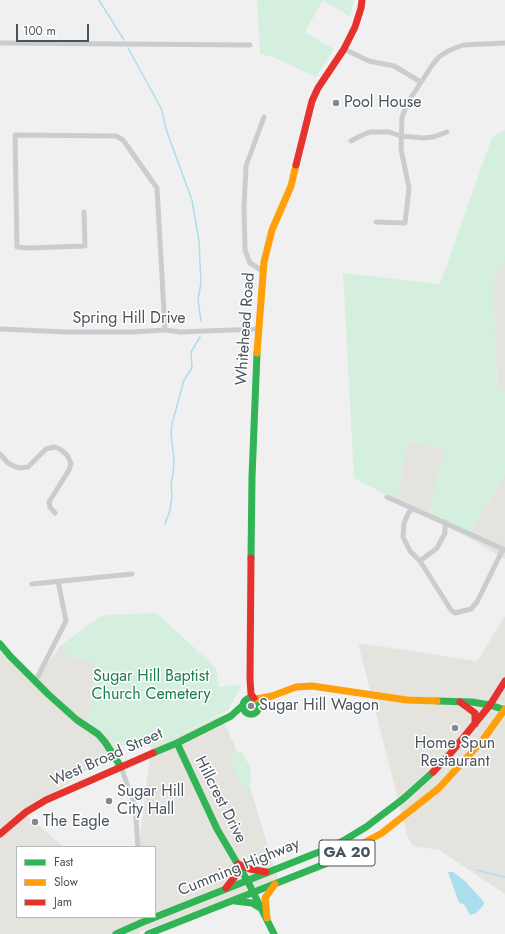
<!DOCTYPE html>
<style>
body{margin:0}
#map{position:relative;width:505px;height:934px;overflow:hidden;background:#f1f0f0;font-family:Jost,sans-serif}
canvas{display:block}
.legend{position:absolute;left:16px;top:846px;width:140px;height:72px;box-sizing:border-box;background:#fff;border:1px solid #b5babe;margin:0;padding:5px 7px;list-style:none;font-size:12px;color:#47535d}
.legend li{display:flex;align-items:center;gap:8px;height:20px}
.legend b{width:20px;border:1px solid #b5babe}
.scale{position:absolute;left:16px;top:24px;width:73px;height:18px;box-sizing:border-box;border:2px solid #47535d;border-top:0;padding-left:5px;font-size:12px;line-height:14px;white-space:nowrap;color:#47535d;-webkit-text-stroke:3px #fff;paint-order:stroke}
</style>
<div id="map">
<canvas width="505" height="934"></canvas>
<ul class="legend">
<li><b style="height:5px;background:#30b455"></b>Fast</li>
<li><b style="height:5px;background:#ff9f0a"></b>Slow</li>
<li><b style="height:5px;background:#e5322d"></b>Jam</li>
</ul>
<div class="scale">100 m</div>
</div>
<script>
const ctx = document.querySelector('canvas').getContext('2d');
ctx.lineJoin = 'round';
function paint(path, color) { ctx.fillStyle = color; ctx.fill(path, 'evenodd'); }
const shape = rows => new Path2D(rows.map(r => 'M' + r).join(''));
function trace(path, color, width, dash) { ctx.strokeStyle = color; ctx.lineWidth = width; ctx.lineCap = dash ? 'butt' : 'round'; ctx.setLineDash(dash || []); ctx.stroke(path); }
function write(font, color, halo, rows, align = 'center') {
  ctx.font = font + ' Jost,sans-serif'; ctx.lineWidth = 3; ctx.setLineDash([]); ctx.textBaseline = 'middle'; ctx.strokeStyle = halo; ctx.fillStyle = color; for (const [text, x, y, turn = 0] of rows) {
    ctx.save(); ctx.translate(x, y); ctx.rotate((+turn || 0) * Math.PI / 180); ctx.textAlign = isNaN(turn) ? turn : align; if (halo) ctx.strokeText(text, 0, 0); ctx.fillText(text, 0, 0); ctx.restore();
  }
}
paint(shape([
 [505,260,505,393,497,386,493,281],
 [408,441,444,449,428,517,396,500],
 [505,475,505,559,467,537],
 [505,616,505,894,439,850,413,846,408,838,358,643,477,661],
 [0,644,36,680,61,645,71,657,97,662,88,722,108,735,114,745,122,745,25,814,64,847,17,847,17,917,155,917,155,847,139,847,151,746,175,737,221,715,243,765,279,882,139,932,139,934,0,934]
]), '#e5e3de');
paint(shape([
 [257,0,354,0,350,17,323,0,305,32,334,49,316,77,273,57,260,54],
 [505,130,505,260,493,281,497,386,505,393,505,475,467,537,428,517,444,449,408,441,396,500,354,478,343,273,440,284,492,137],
 [157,613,216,668,219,687,242,684,228,710,175,737,151,746,114,745,108,735,88,722,97,663,71,657,61,645,102,615],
 [241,752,250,766,251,783,245,794,230,760,234,753]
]), '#d5efdf');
paint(shape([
 [448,872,453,872,465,881,484,902,483,906,476,913,470,915,464,904,459,903]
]), '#aadeec');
trace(shape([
 [99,0,124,40],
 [128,48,161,108,167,132,192,200,199,241,201,283,198,299,201,321],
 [165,524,170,510,172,496,171,484,173,475,174,459,171,434,172,424,184,380,192,368,191,352,200,337],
 [476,870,505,877]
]), '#aadeec', 1.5);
trace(shape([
 [0,43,250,45],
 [344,49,369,61,394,66,421,82],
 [351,141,360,136,370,132,389,132,401,136,423,138,433,137,447,132],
 [84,212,85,246,28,248,17,247,15,135,116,136,123,140,157,188,165,330],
 [376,222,405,223,409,188,401,149,402,117,408,102,433,64,439,57,448,51,463,45,505,43],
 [263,271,250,263,245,250,244,207,246,166,264,117],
 [0,329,66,332,133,332,165,330,180,332,259,329],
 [0,454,8,463,16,467,20,468,28,467,46,449,54,447,60,449,67,455,71,463,69,470,49,502,50,507,55,513],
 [387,497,505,550],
 [413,509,409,512,404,523,403,537,410,551,420,561,451,610,455,613,471,609,477,602,503,549],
 [420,561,437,548,445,533,445,522],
 [32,584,132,574],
 [35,682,66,621,58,581],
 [121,767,135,806,138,847]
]), '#caccce', 5);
trace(shape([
 [251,558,252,477,257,353],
 [0,644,10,656,49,695,77,720,98,734,105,742,121,767],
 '243 706a8 8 0 1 1 16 0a8 8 0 1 1-16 0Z',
 [437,701,472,702,490,705,505,710],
 [177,743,217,829,247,880,274,934],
 [153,753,177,743,231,716,243,705],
 [235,901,252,903,262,909],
 [116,934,143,922,324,850,343,841,366,827,403,799,433,772],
 [148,934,325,864,358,846]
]), '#30b455', 7);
trace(shape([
 [257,353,264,262,272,230,291,186,296,165],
 [256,699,272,696,296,687,312,686,407,700,437,701],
 [358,846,382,833,439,788,482,741,505,709],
 [267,918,265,898,275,884]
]), '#ff9f0a', 7);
trace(shape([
 [296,165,312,101,318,88,344,49,355,27,361,8,362,0],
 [251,558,250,679,251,694,254,698],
 [460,702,475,713,475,724],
 [433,772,450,754,490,705,505,681],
 [0,834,26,812,46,800,153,753],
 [226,888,236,875,238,864,250,869,266,872]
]), '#e5322d', 7);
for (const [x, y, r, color] of [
 [336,103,4,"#828a90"],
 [251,706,4,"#828a90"],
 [455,728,4,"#828a90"],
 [109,801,4,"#828a90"],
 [35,822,4,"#828a90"]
]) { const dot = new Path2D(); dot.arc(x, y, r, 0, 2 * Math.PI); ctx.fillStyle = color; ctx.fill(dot); trace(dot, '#fff', 1.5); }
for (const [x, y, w] of [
 [347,853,56]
]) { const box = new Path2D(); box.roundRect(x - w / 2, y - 13, w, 26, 3); ctx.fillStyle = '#fff'; ctx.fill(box); trace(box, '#47535d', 1); }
write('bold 15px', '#47535d', null, [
 ["GA 20",347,853]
]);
write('16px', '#47535d', '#fff', [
 ["Pool House",344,103],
 ["Sugar Hill Wagon",259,706],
 ["Home Spun",455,744,"center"],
 ["Restaurant",455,762,"center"],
 ["Sugar Hill",117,792],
 ["City Hall",117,810],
 ["The Eagle",43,822]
], 'left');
write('16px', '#47535d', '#fff', [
 ["Spring Hill Drive",129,319],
 ["Whitehead Road",246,329,-86],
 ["West Broad Street",107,758,-24],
 ["Hillcrest Drive",220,800,63],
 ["Cumming Highway",239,868,-22]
]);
write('16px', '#187e4b', '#fff', [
 ["Sugar Hill Baptist",151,677],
 ["Church Cemetery",151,695]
]);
</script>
